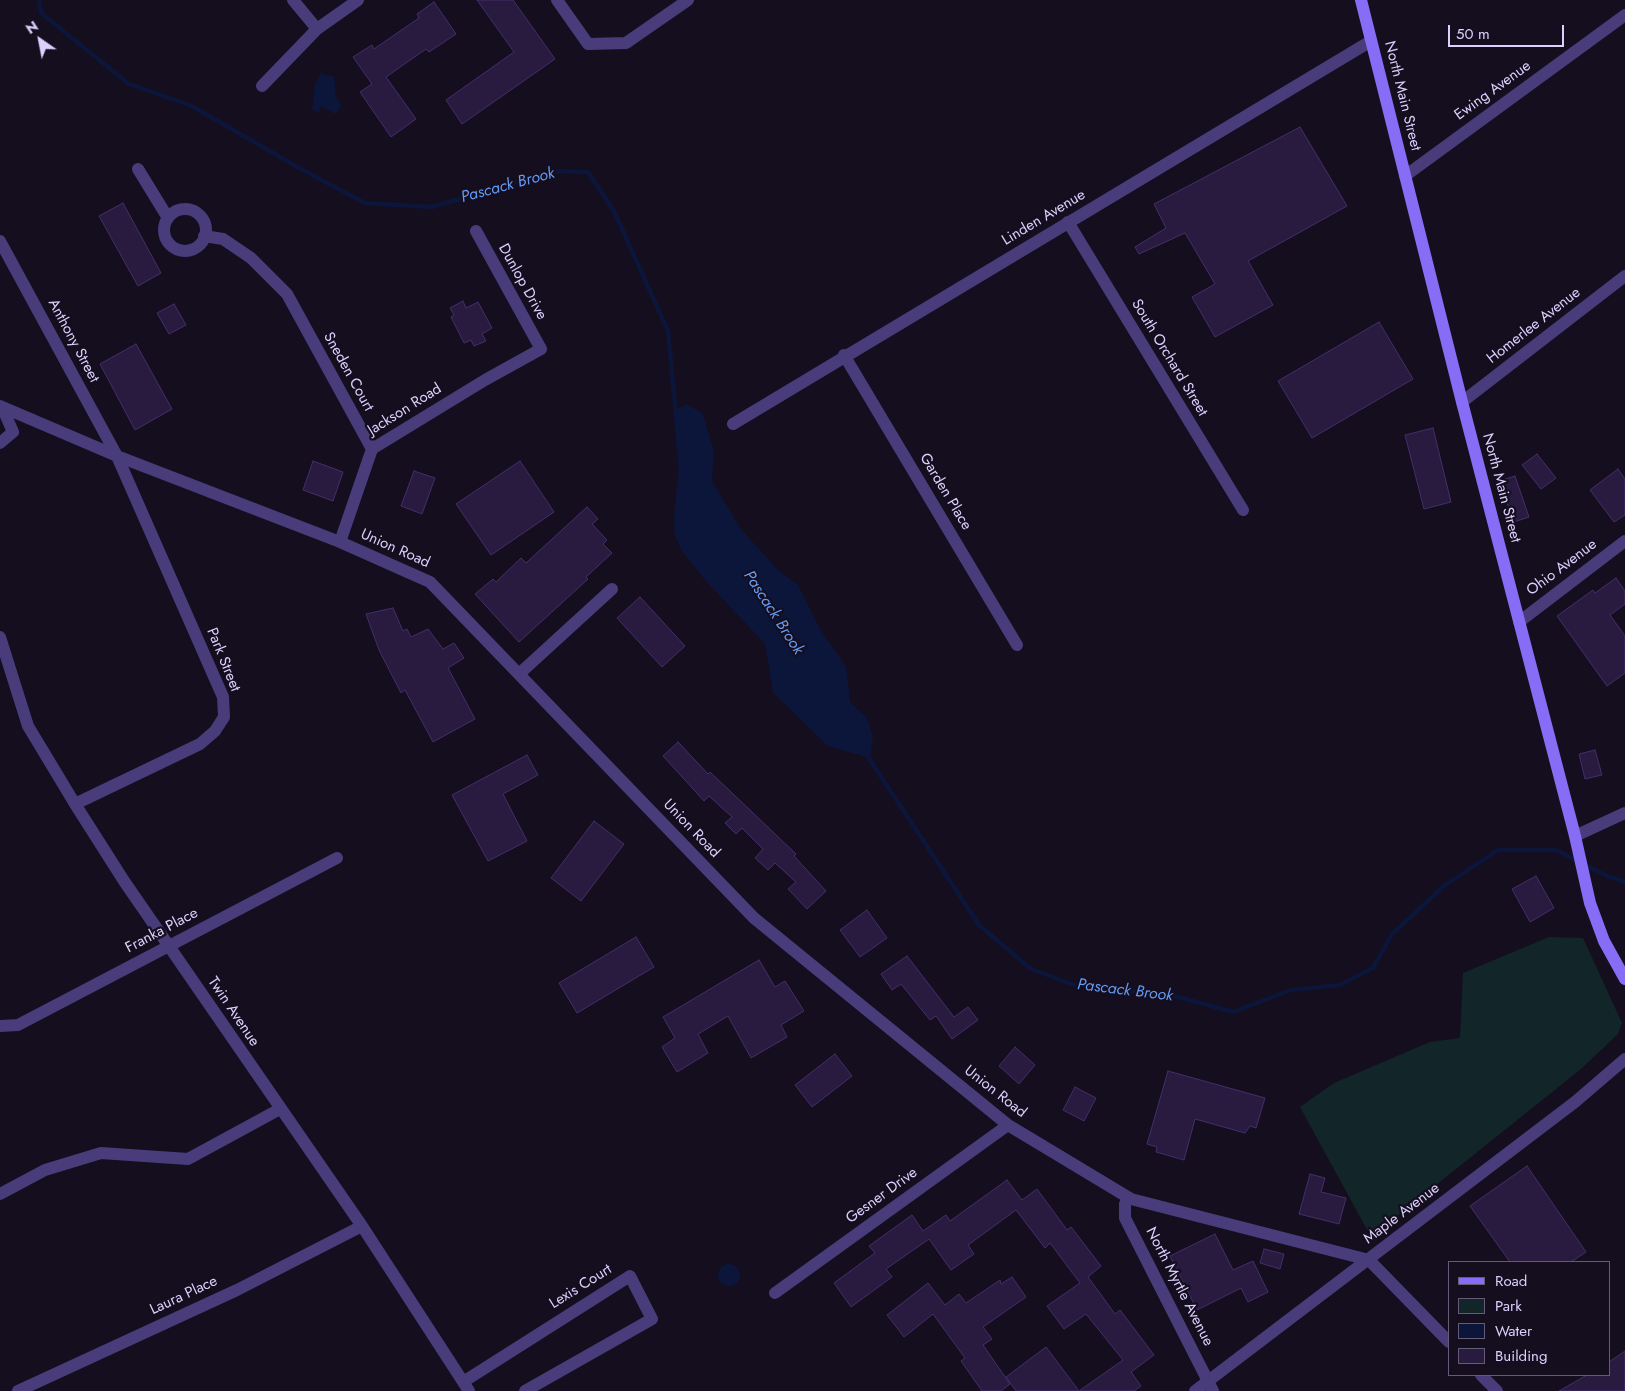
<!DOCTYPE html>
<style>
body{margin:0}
#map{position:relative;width:1625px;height:1391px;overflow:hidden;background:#140e1f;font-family:Jost,sans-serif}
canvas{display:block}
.legend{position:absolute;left:1448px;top:1261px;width:162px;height:115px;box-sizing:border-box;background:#140e1f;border:1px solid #645c77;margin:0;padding:6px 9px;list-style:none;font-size:15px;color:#dcd0fc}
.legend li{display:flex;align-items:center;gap:10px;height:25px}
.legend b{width:25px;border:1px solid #645c77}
.north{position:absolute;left:15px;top:15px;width:50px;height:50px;-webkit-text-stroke:4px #140e1f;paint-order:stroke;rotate:327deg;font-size:14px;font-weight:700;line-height:20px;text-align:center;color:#dcd0fc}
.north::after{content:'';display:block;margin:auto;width:18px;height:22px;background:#dcd0fc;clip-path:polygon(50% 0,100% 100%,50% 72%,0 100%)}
.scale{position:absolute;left:1448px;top:25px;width:116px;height:22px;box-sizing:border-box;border:2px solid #dcd0fc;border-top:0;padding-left:6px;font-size:15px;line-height:18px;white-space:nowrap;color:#dcd0fc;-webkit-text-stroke:4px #140e1f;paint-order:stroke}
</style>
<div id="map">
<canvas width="1625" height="1391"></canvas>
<ul class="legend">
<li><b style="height:6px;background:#876df5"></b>Road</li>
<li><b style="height:14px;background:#122629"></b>Park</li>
<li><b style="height:14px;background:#0c163a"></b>Water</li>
<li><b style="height:14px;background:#281b3f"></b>Building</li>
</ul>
<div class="north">N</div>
<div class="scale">50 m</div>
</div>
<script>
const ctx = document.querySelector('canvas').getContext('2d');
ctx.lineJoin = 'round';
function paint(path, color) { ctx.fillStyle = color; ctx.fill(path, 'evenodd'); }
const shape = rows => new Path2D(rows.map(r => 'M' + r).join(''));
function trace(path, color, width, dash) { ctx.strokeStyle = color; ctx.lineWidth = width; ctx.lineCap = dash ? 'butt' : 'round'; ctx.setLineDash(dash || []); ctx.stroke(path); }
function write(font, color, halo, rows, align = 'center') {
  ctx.font = font + ' Jost,sans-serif'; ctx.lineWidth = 4.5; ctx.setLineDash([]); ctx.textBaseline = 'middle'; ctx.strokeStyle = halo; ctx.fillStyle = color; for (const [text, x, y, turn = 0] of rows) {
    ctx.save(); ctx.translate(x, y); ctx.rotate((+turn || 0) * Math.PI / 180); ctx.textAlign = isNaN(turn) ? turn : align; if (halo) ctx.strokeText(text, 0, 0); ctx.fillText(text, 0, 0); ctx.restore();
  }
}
paint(shape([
 [1549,937,1583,938,1622,1023,1618,1034,1581,1069,1371,1237,1300,1107,1334,1083,1430,1042,1460,1038,1463,973]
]), '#122629');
paint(shape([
 [321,73,334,77,336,96,341,106,336,114,322,107,320,107,319,113,312,110,315,84],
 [687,404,703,414,714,452,712,481,740,528,777,569,798,585,820,629,846,666,850,702,867,718,873,737,870,758,828,746,773,693,765,644,704,579,680,548,675,535,674,515,679,466,675,410],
 '718 1275a11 11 0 1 1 22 0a11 11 0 1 1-22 0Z'
]), '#0c163a');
trace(shape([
 [39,0,41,13,129,84,192,106,299,168,365,203,432,207,553,171,588,172,614,211,668,331,681,468],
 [866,754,979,925,1031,969,1074,985,1171,995,1233,1012,1291,990,1340,985,1373,968,1392,934,1444,886,1498,850,1556,850,1607,876,1625,882]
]), '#0c163a', 4.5);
const building = shape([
 [477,0,513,0,555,59,462,124,446,100,514,52,477,0],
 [434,2,456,34,429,52,426,49,386,77,416,119,391,137,360,92,372,84,353,57,372,45,374,49,419,18,417,14,434,2],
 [1300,127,1347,206,1248,261,1273,305,1215,337,1192,297,1215,284,1185,233,1139,254,1135,247,1166,228,1154,204,1300,127],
 [123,203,161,273,138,286,99,216,123,203],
 [463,301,466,308,478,302,492,328,482,334,486,341,474,346,471,340,464,343,451,317,454,315,450,308,463,301],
 [174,304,186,325,169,334,157,313,174,304],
 [1379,322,1413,379,1312,438,1278,381,1379,322],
 [136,344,172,409,135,430,100,364,136,344],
 [1433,428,1451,502,1424,509,1405,435,1433,428],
 [1537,454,1556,478,1541,489,1522,465,1537,454],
 [313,461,343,472,333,501,303,490,313,461],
 [520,461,554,512,491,555,456,504,520,461],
 [1618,469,1625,479,1625,515,1614,522,1590,490,1618,469],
 [414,471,435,478,422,514,401,506,414,471],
 [1515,476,1529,517,1514,522,1499,481,1515,476],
 [587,507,598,519,592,524,607,540,603,544,612,553,586,577,588,579,519,642,475,594,493,579,496,582,521,558,526,563,587,507],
 [1616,578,1625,591,1625,604,1610,615,1625,636,1625,673,1607,686,1557,616,1593,590,1595,593,1616,578],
 [640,597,685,646,662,667,617,618,640,597],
 [393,608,403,631,407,629,411,637,428,629,443,649,454,643,464,658,448,668,475,719,433,742,405,690,401,693,379,650,366,614,393,608],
 [678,742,708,774,710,772,796,854,794,856,826,891,807,909,788,889,796,882,775,863,768,870,755,858,763,849,742,828,736,834,725,823,732,817,709,796,704,801,663,756,678,742],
 [1595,750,1602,775,1585,779,1579,754,1595,750],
 [527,755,538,775,503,794,527,841,488,861,452,795,527,755],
 [594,821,624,844,581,901,551,878,594,821],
 [1536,876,1554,908,1530,922,1512,889,1536,876],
 [867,910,887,938,860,957,840,930,867,910],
 [636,937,654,967,577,1013,559,983,636,937],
 [907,956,954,1017,968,1007,978,1020,952,1039,936,1016,930,1020,901,984,892,990,881,974,907,956],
 [759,960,775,987,785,981,804,1011,781,1025,787,1037,751,1058,728,1016,698,1034,708,1053,677,1072,662,1047,675,1038,663,1017,759,960],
 [1015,1047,1035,1065,1019,1084,999,1066,1015,1047],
 [835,1054,852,1076,812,1107,795,1085,835,1054],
 [1168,1071,1265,1098,1256,1128,1250,1126,1245,1133,1195,1119,1184,1160,1156,1152,1157,1147,1147,1144,1168,1071],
 [1075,1087,1096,1098,1084,1121,1063,1110,1075,1087],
 [1527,1166,1586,1252,1571,1262,1510,1262,1470,1206,1527,1166],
 [1310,1174,1325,1178,1321,1192,1346,1198,1339,1224,1299,1214,1310,1174],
 [1007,1180,1022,1200,1037,1189,1067,1230,1071,1227,1101,1266,1088,1277,1115,1314,1120,1310,1154,1355,1131,1372,1141,1386,1134,1391,1016,1391,1006,1377,1046,1347,1079,1391,1123,1360,1086,1314,1064,1329,1047,1306,1080,1283,1050,1243,1045,1248,1016,1210,968,1245,974,1254,951,1270,929,1239,886,1269,892,1277,851,1307,834,1283,875,1253,869,1246,912,1215,923,1231,946,1215,950,1221,1007,1180],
 [1215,1234,1233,1270,1253,1261,1268,1292,1248,1302,1241,1288,1197,1310,1170,1256,1215,1234],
 [1264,1249,1284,1254,1280,1269,1260,1263,1264,1249],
 [1012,1277,1026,1297,983,1327,992,1339,983,1345,1010,1384,1001,1391,982,1391,961,1361,965,1358,933,1314,904,1337,887,1315,928,1283,945,1305,959,1294,966,1303,1000,1280,1001,1284,1012,1277],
 [1625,1351,1625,1391,1559,1391,1587,1375,1609,1375,1609,1362,1625,1351]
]);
paint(building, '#281b3f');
trace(building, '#442f6a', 1);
trace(shape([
 [293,0,317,29],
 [557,0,588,44,626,43,688,0],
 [262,86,317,29,358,0],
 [138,169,168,218],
 [1405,176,1625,15],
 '164 230a21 21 0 1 1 42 0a21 21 0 1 1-42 0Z',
 [1068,222,1243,510],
 [204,236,223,239,251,258,287,294,372,449],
 [0,241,117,456,223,697,224,717,215,731,200,744,75,804],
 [844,355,1017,645],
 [1462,402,1625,276],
 [0,406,117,456,340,542,430,582,754,918,1008,1125,1131,1199,1369,1260,1449,1342],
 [733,424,1371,41],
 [0,443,13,432,2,407],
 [340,542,372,449,485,380,541,349,476,231],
 [1519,622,1625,541],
 [0,637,28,726,75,804,124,881,362,1226,469,1391],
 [519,674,612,589],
 [1575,836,1625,813],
 [0,1026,18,1025,337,858],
 [0,1194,45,1170,101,1153,188,1159,280,1109],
 [1128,1197,1125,1204,1125,1218,1213,1391],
 [775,1293,1008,1125],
 [1481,1375,1497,1391],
 [463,1382,630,1276,652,1319,525,1391],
 [18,1391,237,1290,362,1226]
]), '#493c7b', 12);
trace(shape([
 [1195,1391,1575,1102,1625,1059]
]), '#493c7b', 12);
trace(shape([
 [1361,0,1462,402,1575,836,1590,903,1604,941,1625,979]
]), '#876df5', 12);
write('15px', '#dcd0fc', '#140e1f', [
 ["Ewing Avenue",1493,91,-36],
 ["North Main Street",1402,96,76],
 ["Linden Avenue",1044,218,-31],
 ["Dunlop Drive",522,282,61],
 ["Homerlee Avenue",1534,326,-38],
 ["Anthony Street",73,341,62],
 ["South Orchard Street",1169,358,59],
 ["Sneden Court",348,372,61],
 ["Jackson Road",405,410,-32],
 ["North Main Street",1501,488,75],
 ["Garden Place",945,492,59],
 ["Union Road",395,549,24],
 ["Ohio Avenue",1562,568,-37],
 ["Park Street",223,660,68],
 ["Union Road",691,829,46],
 ["Franka Place",162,931,-28],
 ["Twin Avenue",233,1012,56],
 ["Union Road",995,1092,38],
 ["Gesner Drive",882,1196,-36],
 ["Maple Avenue",1402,1214,-37],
 ["Lexis Court",581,1287,-32],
 ["North Myrtle Avenue",1179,1287,63],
 ["Laura Place",184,1296,-25]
]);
write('italic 16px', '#659bf5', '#140e1f', [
 ["Pascack Brook",508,186,-15],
 ["Pascack Brook",773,613,57],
 ["Pascack Brook",1125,991,7]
]);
</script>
